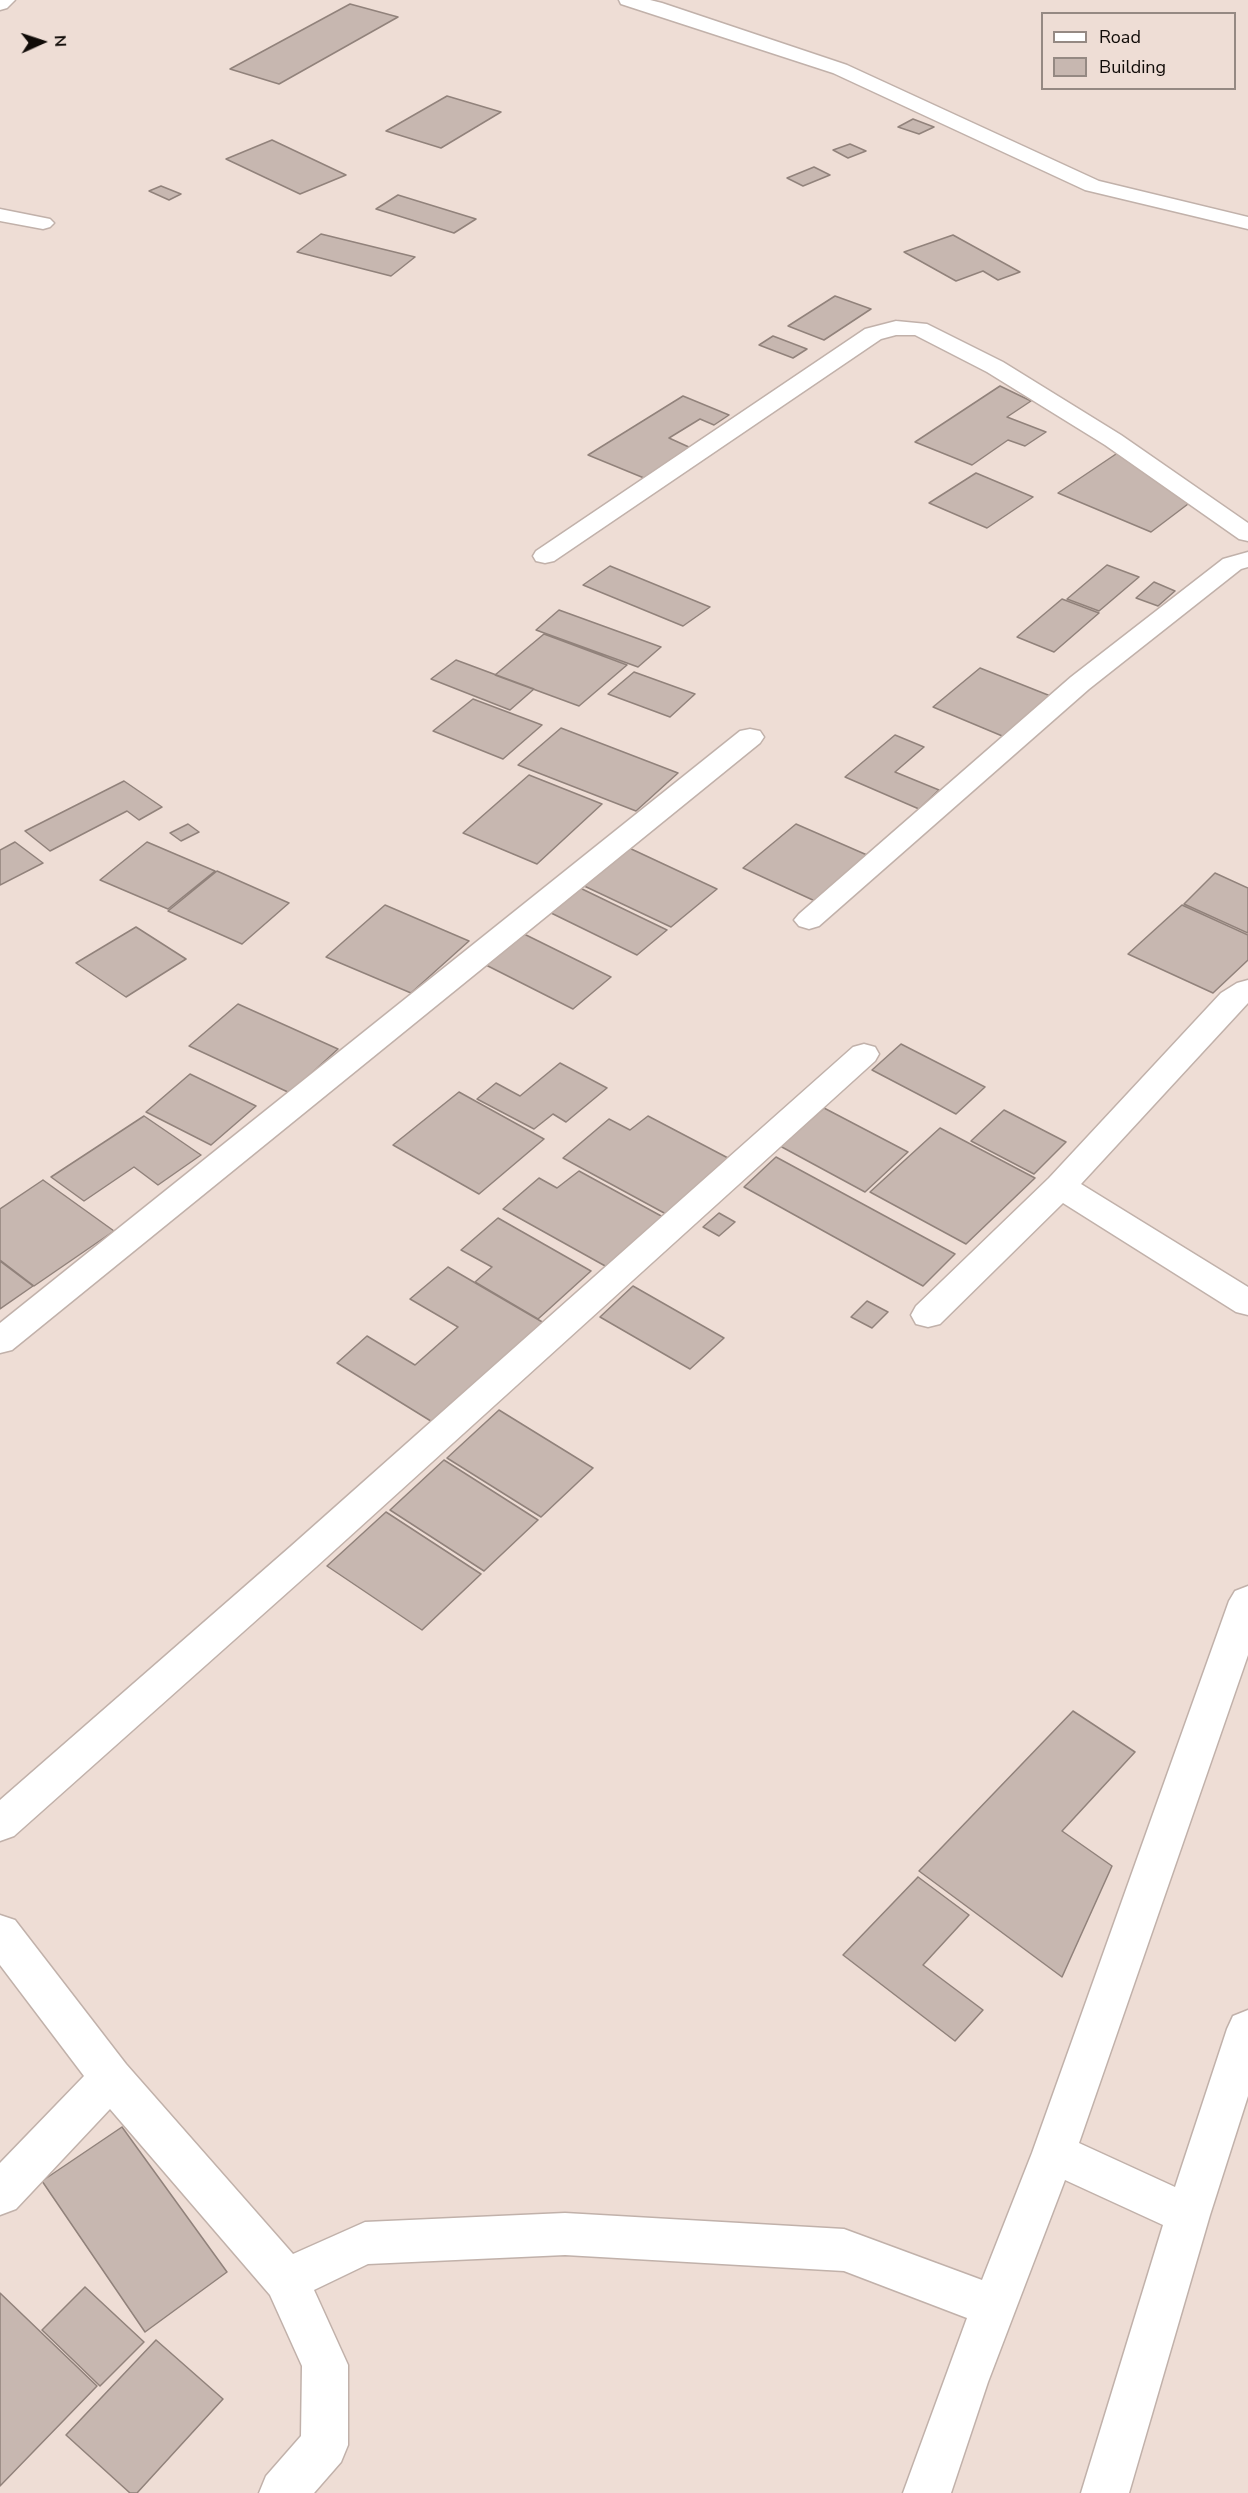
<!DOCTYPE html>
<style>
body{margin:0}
#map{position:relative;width:1248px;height:2493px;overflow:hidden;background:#eeddd5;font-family:"Nunito Sans",sans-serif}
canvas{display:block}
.legend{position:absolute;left:1041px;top:12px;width:195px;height:78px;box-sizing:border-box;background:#eeddd5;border:2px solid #958983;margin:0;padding:8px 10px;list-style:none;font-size:18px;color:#100b08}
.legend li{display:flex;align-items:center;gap:12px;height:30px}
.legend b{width:30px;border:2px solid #958983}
.north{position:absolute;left:12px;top:12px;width:60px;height:60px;-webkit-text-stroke:4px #eeddd5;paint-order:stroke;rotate:87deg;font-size:16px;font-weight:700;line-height:24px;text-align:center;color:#100b08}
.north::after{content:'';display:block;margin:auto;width:21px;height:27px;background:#100b08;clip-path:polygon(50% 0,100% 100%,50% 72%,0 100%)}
</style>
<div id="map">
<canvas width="1248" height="2493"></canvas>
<ul class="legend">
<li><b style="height:8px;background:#fff"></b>Road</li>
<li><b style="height:16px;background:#c7b7b0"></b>Building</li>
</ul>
<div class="north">N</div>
</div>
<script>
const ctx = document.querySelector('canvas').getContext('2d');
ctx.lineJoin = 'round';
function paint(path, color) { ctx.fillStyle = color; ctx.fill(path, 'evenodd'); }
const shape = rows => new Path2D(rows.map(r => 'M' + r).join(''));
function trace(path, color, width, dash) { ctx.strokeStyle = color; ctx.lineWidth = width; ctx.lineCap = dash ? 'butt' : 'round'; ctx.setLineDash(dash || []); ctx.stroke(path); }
const building = shape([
 [350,4,398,17,279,84,230,69,350,4],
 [447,96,501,112,441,148,386,131,447,96],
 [913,119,934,127,919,134,898,127,913,119],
 [272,140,346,175,300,194,226,159,272,140],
 [850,144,866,151,848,158,833,150,850,144],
 [814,167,830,175,803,186,787,178,814,167],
 [161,186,181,194,169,200,149,191,161,186],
 [398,195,476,219,454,233,376,209,398,195],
 [321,234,415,257,391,276,297,252,321,234],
 [953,235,1020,272,998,280,983,271,956,281,904,252,953,235],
 [835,296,871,309,824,340,788,326,835,296],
 [773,336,807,349,793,358,759,345,773,336],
 [1000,386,1031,401,1007,417,1046,432,1025,446,1008,440,972,465,915,442,1000,386],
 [683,396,729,415,714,425,700,419,669,438,691,448,644,478,588,455,683,396],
 [1119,452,1192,501,1151,532,1058,493,1119,452],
 [976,473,1033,497,987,528,929,503,976,473],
 [1107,565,1139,577,1099,611,1067,599,1107,565],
 [610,566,710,607,683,626,583,585,610,566],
 [1154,582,1175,591,1158,606,1136,598,1154,582],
 [1062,599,1099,613,1054,652,1017,637,1062,599],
 [559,610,661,647,638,667,536,630,559,610],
 [544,634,627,665,579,706,495,675,544,634],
 [456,660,534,689,510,710,431,679,456,660],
 [980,668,1053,697,1007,738,933,707,980,668],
 [634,672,695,694,670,717,608,694,634,672],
 [473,699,542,725,503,759,433,731,473,699],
 [561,728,678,773,636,811,518,765,561,728],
 [895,735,924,747,895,772,939,790,919,809,845,777,895,735],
 [529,775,602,804,537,864,463,833,529,775],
 [124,781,162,807,139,820,127,811,50,851,25,831,124,781],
 [188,824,199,832,181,841,170,833,188,824],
 [796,824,867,855,815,901,743,868,796,824],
 [15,842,43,863,0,885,0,850,15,842],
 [147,842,215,871,168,909,100,880,147,842],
 [627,847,717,889,671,927,580,884,627,847],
 [217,871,289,903,242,944,168,911,217,871],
 [1215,873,1248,888,1248,933,1184,904,1215,873],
 [578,887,667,930,637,955,547,911,578,887],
 [385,905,469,941,411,993,326,957,385,905],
 [1182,905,1248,935,1248,960,1213,993,1128,954,1182,905],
 [136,927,186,959,126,997,76,963,136,927],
 [520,932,611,977,573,1009,482,963,520,932],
 [238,1004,338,1049,290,1093,189,1046,238,1004],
 [901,1044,985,1087,956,1114,872,1070,901,1044],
 [560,1063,607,1088,566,1122,553,1114,534,1129,477,1099,496,1083,520,1096,560,1063],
 [190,1074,256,1106,211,1145,146,1112,190,1074],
 [459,1092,544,1139,479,1194,393,1145,459,1092],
 [824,1108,908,1152,865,1192,780,1146,824,1108],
 [1004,1110,1066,1142,1034,1174,971,1141,1004,1110],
 [144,1116,201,1155,158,1185,134,1167,84,1201,51,1177,144,1116],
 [648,1116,728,1158,666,1214,563,1158,609,1119,630,1130,648,1116],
 [940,1128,1035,1178,966,1244,870,1192,940,1128],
 [776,1157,955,1254,923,1286,744,1187,776,1157],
 [579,1171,663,1217,607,1267,503,1209,539,1178,557,1188,579,1171],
 [43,1180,114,1231,34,1286,0,1260,0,1209,43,1180],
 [719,1213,735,1222,719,1236,703,1227,719,1213],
 [498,1218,591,1271,538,1319,475,1282,492,1267,461,1250,498,1218],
 [0,1261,33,1286,0,1309,0,1261],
 [448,1267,544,1323,434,1423,337,1363,367,1336,415,1365,458,1327,410,1299,448,1267],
 [633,1286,724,1338,690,1369,600,1317,633,1286],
 [867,1301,888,1312,872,1328,851,1317,867,1301],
 [499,1410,593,1468,541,1517,447,1458,499,1410],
 [444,1460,538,1520,484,1571,390,1510,444,1460],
 [386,1512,481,1574,422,1630,327,1566,386,1512],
 [1073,1711,1135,1752,1062,1831,1112,1866,1062,1977,919,1871,1073,1711],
 [918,1877,969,1915,923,1965,983,2010,955,2041,843,1955,918,1877],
 [122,2127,227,2272,145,2332,42,2181,122,2127],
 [85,2287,144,2342,100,2386,42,2330,85,2287],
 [0,2293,97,2386,0,2486,0,2293],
 [156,2340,223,2399,137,2493,130,2493,66,2435,156,2340]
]);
paint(building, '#c7b7b0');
trace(building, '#91827b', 1.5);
const minor = shape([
 [0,0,15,0,7,8,0,10,0,0],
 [619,0,650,0,662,3,847,65,1099,181,1248,217,1248,229,1085,190,833,73,621,4,619,0],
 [0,209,50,219,54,223,50,227,43,229,0,221,0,209],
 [896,321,927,324,1003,362,1121,435,1248,523,1248,541,1239,539,1105,445,987,372,915,335,896,335,881,339,554,561,545,563,536,561,533,556,536,551,865,329,896,321],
 [1248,552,1248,567,1241,569,1089,689,819,926,809,929,799,926,794,920,799,914,1071,677,1223,559,1248,552],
 [750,729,760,731,764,737,760,743,12,1350,0,1353,0,1323,740,731,750,729],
 [1248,980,1248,1003,1081,1184,1248,1287,1248,1315,1236,1312,1063,1203,940,1324,928,1327,916,1324,911,1315,916,1306,1049,1178,1221,993,1237,983,1248,980],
 [864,1044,875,1047,879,1054,875,1061,316,1567,14,1836,0,1841,0,1800,290,1547,853,1047,864,1044],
 [1248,1586,1248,1655,1079,2143,1175,2187,1227,2029,1233,2016,1248,2010,1248,2096,1210,2215,1129,2493,1081,2493,1163,2225,1065,2180,988,2382,951,2493,903,2493,967,2318,844,2271,565,2255,368,2264,314,2290,348,2365,348,2445,341,2462,314,2493,259,2493,266,2476,301,2436,302,2366,270,2295,110,2109,16,2209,0,2215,0,2163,84,2076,0,1965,0,1915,15,1920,126,2064,293,2254,365,2222,565,2213,844,2229,982,2280,1032,2153,1229,1601,1235,1591,1248,1586]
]);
trace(minor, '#c1b1aa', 3);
paint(minor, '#fff');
</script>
